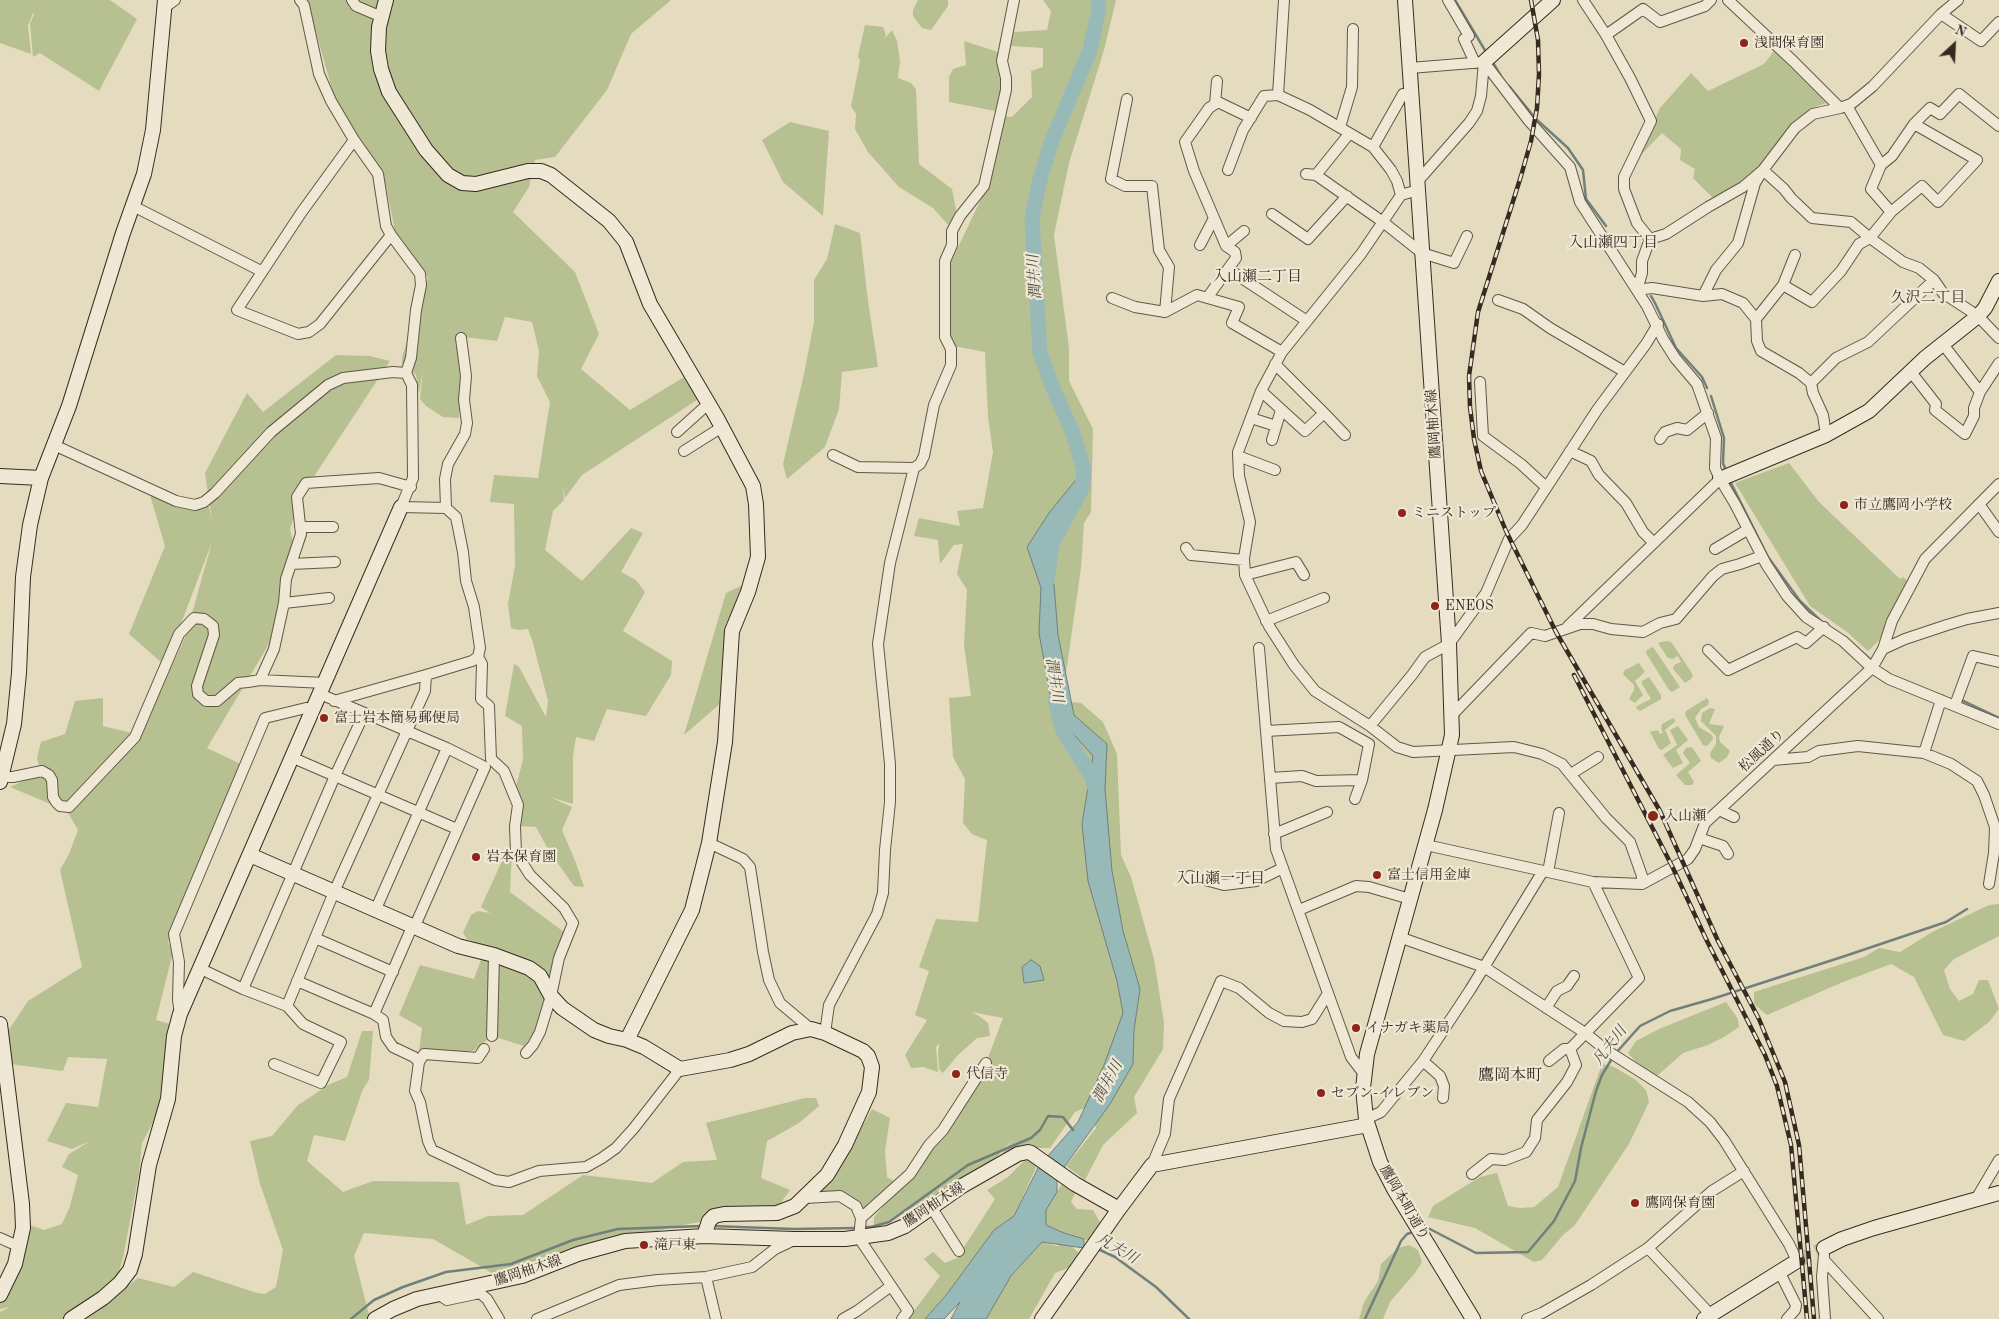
<!DOCTYPE html>
<meta charset="utf-8">
<style>
body{margin:0}
#map{position:relative;width:1999px;height:1319px;overflow:hidden;background:#e5dcbf;font-family:"Old Standard TT",serif}
canvas{display:block}
.north{position:absolute;left:1929px;top:20px;width:50px;height:50px;-webkit-text-stroke:4px #eee8d5;paint-order:stroke;rotate:25deg;font-size:14px;font-weight:700;line-height:20px;text-align:center;color:#382a20}
.north::after{content:'';display:block;margin:auto;width:18px;height:22px;background:#382a20;clip-path:polygon(50% 0,100% 100%,50% 72%,0 100%)}
</style>
<div id="map">
<canvas width="1999" height="1319"></canvas>
<div class="north">N</div>
</div>
<script>
const ctx = document.querySelector('canvas').getContext('2d');
ctx.lineJoin = 'round';
function paint(path, color) { ctx.fillStyle = color; ctx.fill(path, 'evenodd'); }
const shape = rows => new Path2D(rows.map(r => 'M' + r).join(''));
function trace(path, color, width, dash) { ctx.strokeStyle = color; ctx.lineWidth = width; ctx.lineCap = dash ? 'butt' : 'round'; ctx.setLineDash(dash || []); ctx.stroke(path); }
function write(font, color, halo, rows, align = 'center') {
  ctx.font = font + ' "Old Standard TT","Noto Serif JP",serif'; ctx.lineWidth = 4.5; ctx.setLineDash([]); ctx.textBaseline = 'middle'; ctx.strokeStyle = halo; ctx.fillStyle = color; for (const [text, x, y, turn = 0] of rows) {
    ctx.save(); ctx.translate(x, y); ctx.rotate((+turn || 0) * Math.PI / 180); ctx.textAlign = isNaN(turn) ? turn : align; if (halo) ctx.strokeText(text, 0, 0); ctx.fillText(text, 0, 0); ctx.restore();
  }
}
paint(shape([
 [0,0,110,0,137,19,99,91,40,53,33,57,30,24,34,14,33,13,28,26,31,54,0,43],
 [307,0,671,0,631,34,607,90,555,157,535,160,529,187,513,212,575,272,599,334,581,369,630,410,684,377,700,398,582,475,565,498,563,486,564,500,553,511,545,550,582,581,631,528,643,533,621,572,636,580,645,592,623,631,672,661,671,675,646,716,607,709,594,741,576,737,573,756,573,804,550,797,572,807,562,830,576,863,584,887,574,886,549,851,536,827,519,826,512,801,523,760,522,726,505,716,514,664,519,667,546,717,548,701,533,643,528,629,518,630,511,628,508,604,515,566,514,504,490,502,494,475,538,478,550,402,537,376,539,351,532,322,505,317,497,341,455,336,462,373,459,418,443,417,426,406,420,399,423,369,419,394,416,375,402,363,402,357,428,278,395,231,383,172,353,131,335,100],
 [918,0,948,0,948,6,931,30,922,28,913,16,913,10],
 [1043,0,1116,0,1104,50,1069,163,1054,235,1069,348,1069,381,1093,429,1091,512,1084,523,1081,568,1062,701,1081,703,1103,722,1117,754,1121,855,1131,877,1154,959,1164,1023,1163,1049,1134,1097,1137,1113,1103,1145,1085,1180,1066,1166,1096,1128,1089,1106,1075,1112,1050,1148,1027,1148,997,1161,1013,1139,996,1158,894,1219,874,1226,874,1217,951,1127,954,1118,978,1083,991,1061,988,1058,1003,1018,971,1012,979,1016,988,1023,990,1036,977,1038,958,1055,943,1073,939,1069,938,1051,940,1043,936,1047,938,1072,923,1067,911,1068,905,1055,927,1020,915,1015,929,971,919,967,936,919,978,922,987,840,972,834,963,823,965,779,953,757,949,698,971,696,964,645,967,590,957,574,963,544,954,545,940,564,938,540,914,536,919,518,960,526,957,511,983,508,993,452,988,417,985,352,949,345,950,264,985,191,1003,116,1012,117,1032,97,1031,71,1043,67,1043,48,1011,46,1014,32,1047,30,1051,11],
 [865,25,883,27,886,35,883,40,892,30,897,41,900,61,898,78,911,83,916,89,919,164,952,189,957,215,950,227,933,208,899,187,868,152,855,129,856,114,851,106,860,61,858,56],
 [964,41,998,52,1002,85,995,111,949,102,949,77,953,69,966,65],
 [1774,51,1826,103,1813,108,1792,123,1754,174,1713,198,1693,178,1695,169,1680,160,1681,149,1662,133,1637,159,1660,108,1691,73,1708,91,1764,64],
 [790,122,829,131,823,216,783,182,762,140],
 [835,224,860,233,868,301,878,367,842,372,839,409,825,447,787,479,783,464,804,374,814,322,814,280,827,259],
 [336,355,370,356,390,361,307,487,297,508,290,529,295,551,288,612,207,748,243,765,168,942,173,952,156,1020,173,1025,157,1115,142,1143,139,1173,123,1258,117,1278,62,1319,0,1319,0,1312,10,1307,0,1309,0,1294,27,1224,44,1230,62,1224,70,1206,78,1175,62,1167,69,1154,90,1141,72,1149,47,1141,66,1103,98,1107,107,1059,68,1057,63,1071,10,1064,8,1031,28,1001,82,967,60,870,69,854,78,830,67,811,10,787,41,773,37,758,41,742,65,734,75,701,103,698,103,726,132,733,108,759,140,737,186,635,212,542,176,637,162,663,129,634,165,546,150,495,181,506,209,507,212,521,205,473,247,393,263,412],
 [1789,463,1819,502,1900,579,1903,577,1910,583,1881,638,1868,651,1847,632,1810,606,1735,483],
 [743,585,744,593,726,623,721,703,684,735,726,593],
 [1666,641,1671,642,1676,649,1693,675,1691,679,1685,683,1673,669,1674,665,1681,662,1678,656,1673,659,1668,658,1658,643],
 [1653,647,1680,687,1672,692,1669,690,1646,653,1647,650],
 [1639,663,1645,672,1635,681,1643,695,1635,703,1629,699,1634,690,1634,685,1623,674,1625,670],
 [1649,677,1661,695,1661,699,1640,711,1636,708,1637,706,1651,699,1642,684,1642,681],
 [1707,698,1709,701,1708,705,1701,709,1695,718,1699,727,1712,735,1713,739,1707,746,1703,745,1685,715,1686,711],
 [1710,708,1715,709,1709,724,1724,726,1719,737,1720,742,1730,751,1727,757,1719,763,1711,758,1710,753,1716,744,1716,736,1701,721,1702,713],
 [1673,718,1676,721,1665,730,1671,743,1662,750,1659,749,1650,732,1658,730,1660,734,1663,733,1661,729,1662,724],
 [1678,726,1688,740,1676,750,1683,763,1673,768,1663,755,1677,745,1670,730],
 [1692,747,1701,761,1688,772,1694,782,1692,785,1685,785,1676,775,1690,763,1683,753,1686,748],
 [507,850,512,851,510,892,564,932,551,988,537,1029,524,1046,492,1036,473,1051,419,1051,422,1028,399,1015,420,965,474,979,482,957,496,952,467,939,463,933,471,915,478,911,490,913,481,907],
 [1999,904,1999,936,1954,959,1944,970,1950,989,1959,1001,1973,994,1979,980,1988,980,1999,1009,1989,1022,1964,1041,1943,1035,1914,977,1891,964,1843,982,1767,1015,1754,1004,1754,992,1864,957,1879,948,1900,952,1932,932,1989,905],
 [1726,1002,1738,1019,1739,1027,1724,1037,1708,1045,1683,1053,1657,1076,1636,1062,1628,1053,1636,1041,1659,1029],
 [362,1031,373,1031,369,1080,363,1089,345,1141,314,1135,307,1161,343,1192,373,1181,459,1182,466,1225,488,1216,523,1215,583,1175,652,1183,683,1162,717,1160,706,1123,805,1098,816,1098,819,1106,799,1123,767,1141,761,1178,790,1190,780,1204,742,1214,673,1227,556,1257,499,1277,433,1239,364,1233,354,1256,370,1319,85,1319,138,1278,174,1287,193,1272,257,1293,265,1294,276,1287,283,1250,260,1184,250,1141,272,1136,298,1105,330,1084,347,1077],
 [1602,1064,1614,1067,1636,1080,1646,1090,1649,1102,1629,1144,1575,1225,1563,1235,1542,1260,1534,1262,1475,1228,1428,1217,1433,1206,1480,1177,1497,1173,1508,1206,1520,1208,1534,1207,1558,1187],
 [872,1109,890,1118,885,1151,887,1177,899,1184,864,1215,852,1200,816,1194,842,1164],
 [1027,1158,1038,1163,1014,1216,994,1230,955,1284,925,1319,908,1319,940,1276,924,1259,933,1252,945,1263,957,1258,995,1199,987,1190,1008,1177],
 [1063,1182,1077,1189,1071,1202,1077,1209,1093,1210,1100,1222,1091,1241,1058,1232,1046,1225,1044,1213],
 [1042,1242,1057,1246,1068,1243,1080,1254,1070,1267,1055,1273,1029,1319,986,1319,1009,1279],
 [1409,1245,1418,1250,1422,1262,1415,1273,1390,1302,1383,1319,1359,1319,1364,1302,1378,1281,1381,1264,1398,1248]
]), '#b6c091');
const water = shape([
 [1075,481,1081,505,1047,546,1054,585,1058,635,1074,715,1107,744,1105,789,1112,871,1123,931,1140,989,1134,1030,1133,1064,1110,1104,1057,1177,1057,1192,1046,1210,1046,1225,1064,1233,1084,1239,1084,1248,1042,1242,1011,1276,986,1319,951,1319,960,1302,944,1319,925,1319,947,1294,994,1230,1014,1216,1039,1166,1078,1122,1104,1065,1123,1013,1117,981,1088,881,1082,824,1093,756,1053,711,1039,633,1041,588,1027,547,1049,513,1075,481],
 [1031,960,1040,966,1044,980,1024,983,1022,967,1031,960]
]);
paint(water, '#97bab8');
trace(water, '#71807b', 1);
trace(shape([
 [1455,0,1486,52],
 [1492,61,1502,78],
 [1509,86,1536,119,1568,148,1583,170,1586,199,1606,226],
 [1651,296,1655,303,1676,348,1702,377,1707,388],
 [1711,396,1724,438,1723,463,1726,471],
 [1730,481,1768,557,1800,601,1822,622],
 [1845,637,1873,662],
 [1961,700,1999,718],
 [1616,1053,1640,1026,1670,1011,1712,999,1845,956,1946,922,1967,909],
 [712,1226,793,1229,857,1228],
 [862,1227,871,1227,889,1222,968,1165,1031,1138,1040,1130,1048,1116,1063,1117,1073,1130],
 [1423,1229,1428,1228,1476,1253,1528,1252,1554,1221,1575,1181,1581,1148,1596,1091,1602,1075,1613,1057],
 [1098,1249,1115,1257,1156,1287,1189,1319],
 [351,1319,374,1300,403,1287,446,1272,511,1264,573,1240,618,1229,702,1226],
 [1365,1319,1401,1241,1407,1234,1416,1231]
]), '#71807b', 2.5);
trace(shape([
 [1047,580,1052,544,1082,488,1084,471,1073,433,1055,393,1040,353,1032,218,1039,183,1051,143,1090,50,1099,9,1098,0],
 [1055,700,1063,731,1092,777,1096,793]
]), '#97bab8', 15);
trace(shape([
 [1797,1261,1824,1248]
]), '#c2b89f', 14, [14, 7]);
const street = shape([
 [300,0,304,5,319,74,331,101,354,140,378,174,386,226,391,235,420,274,421,285,416,310,411,358,406,373],
 [352,0,356,6,382,17],
 [1284,0,1278,95,1310,110,1373,147,1391,170,1397,181,1401,195],
 [1448,0,1469,36,1464,39,1475,63],
 [1583,0,1606,35,1630,78,1651,121,1624,177,1624,189,1637,223,1650,239,1642,261,1642,273,1637,290,1652,288,1703,296,1722,294,1743,303,1756,319,1757,341,1761,351,1799,373,1811,383,1813,393,1823,415,1826,435],
 [1728,0,1793,61,1840,108],
 [164,8,175,0],
 [1941,14,1981,41,1999,22],
 [1606,35,1643,9,1660,22,1705,6,1711,0],
 [1484,62,1529,121,1570,167,1580,202,1647,306,1663,339,1675,358,1697,384,1716,438,1715,468,1720,479,1735,504,1766,564,1787,596,1806,617,1843,641,1872,668,1889,679,1999,724],
 [1410,68,1484,62],
 [1215,104,1217,81],
 [1847,106,1881,165],
 [1251,118,1218,102,1209,108,1185,142,1194,171,1226,246,1235,252,1236,258,1228,269,1307,321],
 [1340,127,1352,87,1353,29],
 [354,140,301,213,237,310,298,334,309,332,320,324,391,235],
 [1373,147,1403,94,1412,96],
 [1228,170,1243,130,1264,96,1278,95],
 [1306,174,1316,175,1383,222,1422,253,1454,263,1467,236],
 [1316,175,1349,134],
 [1418,181,1469,123,1477,111,1481,96,1484,62],
 [1418,190,1401,195,1361,254,1282,352,1261,391,1238,452,1239,476,1250,522,1244,558,1245,575,1269,626,1294,665,1315,691,1370,726,1397,747,1413,752,1514,747,1542,754,1562,764,1606,818,1630,842,1642,876,1642,884],
 [133,206,261,271],
 [1891,212,1871,189,1881,165,1892,156,1914,124,1930,108,1940,114,1959,94,1999,126],
 [1272,214,1308,239,1347,196],
 [1650,239,1666,234,1708,207,1743,187,1763,170,1795,128,1813,114,1840,108,1851,104,1873,86,1941,14,1958,0],
 [1200,245,1214,218],
 [1226,246,1244,231],
 [1783,285,1812,302,1841,271,1859,244,1870,238,1891,212,1922,186,1938,202,1977,160,1914,124],
 [1703,296,1716,270,1738,243,1755,183,1763,170,1784,189,1791,198,1812,218,1851,222,1870,238,1903,262,1919,268,1934,280,1943,293,1978,316,1999,338],
 [1112,298,1135,307,1165,312,1169,267,1159,250,1152,186,1125,186,1111,179,1127,99],
 [1207,298,1228,269],
 [1498,300,1523,309,1550,328,1625,372],
 [1165,312,1197,295,1239,307,1232,323,1282,352],
 [1756,319,1783,285,1795,255],
 [1942,343,1980,392],
 [1275,364,1324,413],
 [1911,372,1936,404,1935,410,1965,434,1974,416,1974,408,1980,392,1999,363],
 [1480,382,1483,436,1521,464,1546,487],
 [1811,383,1836,358,1868,342,1934,280],
 [1261,391,1305,431,1324,413,1345,435],
 [1251,418,1276,426],
 [677,432,708,404],
 [1660,439,1665,432,1677,428,1687,430,1708,413],
 [1272,440,1281,410],
 [54,445,176,501,195,505,204,502,215,493,271,432,328,385,343,378,393,372,406,373,412,385,413,478,401,507,446,508,456,517,463,552,466,581,474,607,480,648,478,657,472,661,426,675,334,701],
 [684,451,722,427],
 [1570,451,1591,461,1599,475,1626,503,1643,532,1654,543],
 [833,455,858,467,914,468,920,464,924,456,934,405,951,365,951,349,945,337,945,261,952,245,952,231,960,216,984,186,1006,90,1006,78,1002,61,1014,0],
 [1238,456,1275,470],
 [1979,504,1999,532],
 [446,508,445,479,448,464,465,434,467,423,464,400,466,376,461,338],
 [300,527,333,527],
 [1186,548,1191,555,1244,560],
 [1715,549,1747,530],
 [291,564,335,562],
 [1245,575,1296,562,1304,575],
 [284,603,329,598],
 [1266,621,1324,598],
 [1568,626,1720,479],
 [1259,648,1276,849,1351,1057,1364,1074],
 [1883,649,1892,621,1925,559,1999,484],
 [1708,650,1728,670,1797,637,1806,643,1824,627],
 [478,657,482,664,481,699,489,706,491,759,504,771,518,805,515,826,516,853,530,875,564,908,573,923,559,958,551,996,540,1032,533,1045,526,1053],
 [260,680,274,649,284,603,286,579,301,534,297,497,306,483,379,478,411,487],
 [320,694,447,748,485,767,414,928],
 [1955,705,1973,656,1999,662],
 [1453,714,1531,633,1545,636,1580,624,1593,624,1611,629,1643,632,1660,623,1676,619,1713,576,1722,569,1740,564,1762,556],
 [1370,726,1412,675,1425,657,1449,644,1486,593,1509,539,1522,525,1597,410,1646,344,1658,324],
 [1266,731,1339,727,1369,744,1362,780,1316,781,1302,776,1270,778],
 [1924,753,1941,700],
 [291,757,457,829],
 [1773,760,1808,757,1819,751,1858,746,1924,753,1951,764,1977,781,1984,795,1995,827,1999,828],
 [1571,774,1598,757],
 [0,777,13,777,42,771,49,775,52,780,53,797,56,802,60,806,69,807,135,737,179,634,194,618,204,619,213,626,214,635,197,686,198,694,206,701,217,701,238,683,248,682,260,680,325,683],
 [1355,799,1362,780],
 [1719,810,1734,817],
 [1274,834,1327,812],
 [1699,838,1723,846,1728,854],
 [709,843,743,859,750,867,763,952,769,980,780,1003,811,1029],
 [1426,845,1593,882,1642,884,1688,859,1695,849,1705,823,1872,668,1883,649,1905,639,1947,625,1967,619,1999,613],
 [1548,872,1559,813],
 [1190,876,1224,885,1256,881,1283,868],
 [1989,884,1994,853,1995,827],
 [1299,910,1356,886,1369,887,1410,899],
 [375,911,447,748],
 [1399,937,1484,967,1585,1033,1606,1050,1688,1102,1710,1122,1724,1140,1789,1244,1797,1261],
 [315,938,393,972],
 [201,969,243,989,287,1006,303,1024,341,1042,321,1083,274,1064],
 [297,981,374,1014,383,1020,386,1037,393,1047,414,1057,419,1062,415,1091,420,1102,428,1141,432,1150,495,1180,509,1182,539,1171,586,1167,602,1158,616,1148,634,1128,680,1069],
 [243,989,335,776,364,714],
 [287,1006,334,892,425,691,426,675],
 [1546,1008,1557,991,1567,986,1574,976],
 [180,1014,178,1000,179,962,174,934,265,718,306,708,313,709],
 [374,1014,412,927],
 [825,1033,829,1005,877,914,883,893,885,850,890,802,890,764,878,644,890,563,914,468],
 [492,1036,494,955],
 [1423,1061,1440,1076,1444,1086,1443,1098],
 [1549,1061,1564,1049,1570,1049,1639,978,1593,882],
 [419,1062,424,1054,478,1058,484,1049],
 [1366,1119,1381,1112,1423,1061,1470,990,1543,871],
 [1152,1165,1165,1134,1169,1099,1221,981,1239,988,1269,1013,1284,1021,1302,1022,1312,1019,1327,995],
 [1472,1174,1491,1159,1505,1160,1526,1152,1535,1138,1537,1120,1567,1082,1576,1065,1570,1049],
 [805,1198,840,1196,856,1206,861,1218],
 [1976,1199,1999,1160],
 [933,1206,935,1213,959,1251],
 [0,1238,20,1247],
 [1648,1248,1711,1315],
 [1824,1255,1822,1277,1825,1319],
 [1824,1260,1878,1319],
 [1780,1273,1796,1305,1795,1310,1787,1319],
 [706,1277,716,1319],
 [438,1294,447,1300,480,1293,487,1299,499,1319],
 [537,1319,619,1285,658,1280,706,1277,752,1267,775,1249,794,1240],
 [843,1319,857,1311,891,1286],
 [902,1319,908,1311,859,1238,861,1218,910,1174,929,1145,943,1130,986,1063],
 [1527,1319,1542,1313,1591,1285,1648,1248,1712,1191,1744,1171]
]);
const secondary = shape([
 [386,0,379,27,378,51,381,69,389,92,426,150,448,175,462,183,476,184,528,171,541,171,551,175,609,221,626,242,650,304,717,418,753,486,756,504,758,557,748,592,732,631,725,742,709,843,692,910,627,1040],
 [1405,0,1449,644,1452,735,1435,810,1367,1054,1363,1088,1366,1119,1380,1162,1394,1189,1473,1319],
 [1484,62,1553,0],
 [0,476,41,478],
 [1720,479,1826,435,1869,411,1925,358,1978,316,1985,308,1999,281],
 [0,782,14,724,19,673,23,577,30,525,41,478,69,406,123,233,144,174,153,130,165,0],
 [250,855,458,946,494,955,529,968,540,976,551,996,562,1008,594,1030,609,1036,627,1040,644,1047,680,1069,730,1060,749,1054,792,1033,811,1029,825,1033,863,1051,868,1056,872,1067,869,1092,845,1145,827,1175,795,1206,777,1213,724,1214,714,1216,709,1221,704,1236],
 [0,1024,22,1204,23,1228,15,1264,0,1295],
 [1824,1248,1842,1239,1874,1228,1999,1193],
 [71,1319,103,1298,120,1283,130,1270,135,1254,149,1165,168,1099,174,1036,180,1014,401,507],
 [375,1319,393,1309,417,1299,522,1276,578,1254,625,1241,704,1236,794,1239,845,1239,888,1233,905,1226,962,1186,1018,1154,1028,1152,1031,1153,1075,1184,1119,1209,1152,1165,1368,1125],
 [1042,1319,1119,1209],
 [1704,1319,1797,1261]
]);
trace(street, '#635648', 12);
trace(secondary, '#382a20', 16);
trace(street, '#eee8d5', 10);
trace(secondary, '#eee8d5', 14);
const rail = shape([
 [1531,0,1538,40,1539,74,1537,108,1531,141,1521,176,1478,312,1469,376,1470,407,1474,439,1481,471,1506,531,1556,632,1660,811,1718,941,1759,1019,1785,1082,1799,1145,1814,1319],
 [1574,675,1673,868,1707,941,1765,1055,1777,1086,1791,1145,1807,1319]
]);
trace(rail, '#382a20', 4.5);
trace(rail, '#eee8d5', 2.5, [8]);
for (const [x, y, r, color] of [
 [1744,43,5,"#8f2418"],
 [1844,505,5,"#8f2418"],
 [1402,513,5,"#8f2418"],
 [1435,606,5,"#8f2418"],
 [324,718,5,"#8f2418"],
 [1653,816,6,"#8f2418"],
 [476,857,5,"#8f2418"],
 [1377,875,5,"#8f2418"],
 [1356,1028,5,"#8f2418"],
 [956,1074,5,"#8f2418"],
 [1321,1093,5,"#8f2418"],
 [1635,1203,5,"#8f2418"],
 [644,1245,5,"#8f2418"]
]) { const dot = new Path2D(); dot.arc(x, y, r, 0, 2 * Math.PI); ctx.fillStyle = color; ctx.fill(dot); trace(dot, '#eee8d5', 2); }
write('14px', '#382a20', '#eee8d5', [
 ["浅間保育園",1754,43],
 ["市立鷹岡小学校",1854,505],
 ["ミニストップ",1412,513],
 ["ENEOS",1445,606],
 ["富士岩本簡易郵便局",334,718],
 ["入山瀬",1664,816],
 ["岩本保育園",486,857],
 ["富士信用金庫",1387,875],
 ["イナガキ薬局",1366,1028],
 ["代信寺",966,1074],
 ["セブン-イレブン",1331,1093],
 ["鷹岡保育園",1645,1203],
 ["滝戸東",654,1245]
], 'left');
write('14px', '#382a20', '#eee8d5', [
 ["鷹岡柚木線",1434,424,-94],
 ["松風通り",1762,751,-43],
 ["鷹岡本町通り",1404,1203,60],
 ["鷹岡柚木線",934,1205,-33],
 ["鷹岡柚木線",528,1271,-18]
]);
write('15px', '#382a20', '#eee8d5', [
 ["入山瀬四丁目",1613,243],
 ["入山瀬二丁目",1257,277],
 ["久沢二丁目",1928,298],
 ["入山瀬一丁目",1220,879]
]);
write('italic 15px', '#504e46', '#eee8d5', [
 ["潤井川",1035,277,-94],
 ["潤井川",1054,680,81],
 ["凡夫川",1610,1046,-53],
 ["潤井川",1108,1082,-61],
 ["凡夫川",1117,1249,30]
]);
write('16px', '#382a20', '#eee8d5', [
 ["鷹岡本町",1510,1076]
]);
</script>
